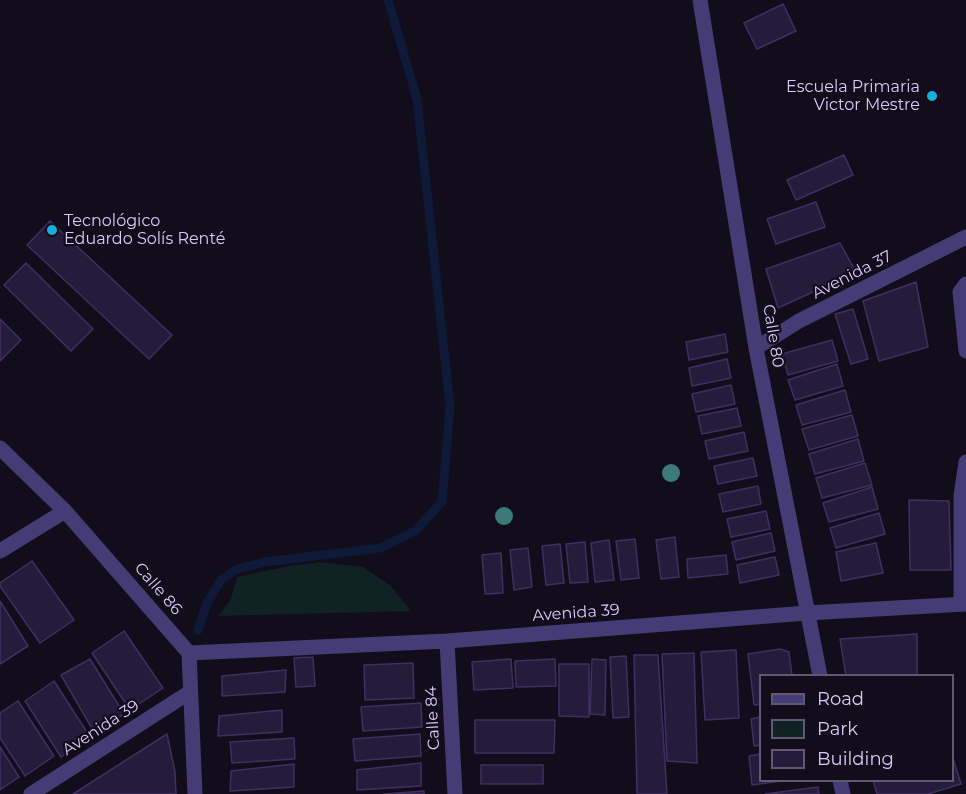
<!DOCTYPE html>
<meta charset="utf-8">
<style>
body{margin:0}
#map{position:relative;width:966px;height:794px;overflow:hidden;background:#110d1b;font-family:Montserrat,sans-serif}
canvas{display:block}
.legend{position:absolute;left:759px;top:674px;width:195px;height:108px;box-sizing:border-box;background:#110d1b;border:2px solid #605974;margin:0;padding:8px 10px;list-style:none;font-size:18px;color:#d7ccfa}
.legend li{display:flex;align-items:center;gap:12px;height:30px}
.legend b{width:30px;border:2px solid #605974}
</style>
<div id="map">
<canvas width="966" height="794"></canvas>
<ul class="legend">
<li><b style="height:8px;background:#463c75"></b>Road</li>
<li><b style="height:16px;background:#102224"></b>Park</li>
<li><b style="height:16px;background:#251b3a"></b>Building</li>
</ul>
</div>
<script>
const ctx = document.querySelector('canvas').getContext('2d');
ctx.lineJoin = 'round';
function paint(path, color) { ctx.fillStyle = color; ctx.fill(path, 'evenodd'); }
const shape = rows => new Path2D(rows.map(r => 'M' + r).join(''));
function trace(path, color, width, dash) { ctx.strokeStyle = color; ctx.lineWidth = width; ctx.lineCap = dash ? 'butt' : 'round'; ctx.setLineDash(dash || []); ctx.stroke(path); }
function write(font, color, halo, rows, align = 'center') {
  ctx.font = font + ' Montserrat,sans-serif'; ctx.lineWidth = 4.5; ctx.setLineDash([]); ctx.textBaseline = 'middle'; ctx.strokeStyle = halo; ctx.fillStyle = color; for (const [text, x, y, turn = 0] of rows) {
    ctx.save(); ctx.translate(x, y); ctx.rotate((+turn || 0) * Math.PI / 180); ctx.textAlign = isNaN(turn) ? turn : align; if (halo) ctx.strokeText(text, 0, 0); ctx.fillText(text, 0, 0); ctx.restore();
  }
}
paint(shape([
 [320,562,363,567,390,585,411,611,218,616,231,599,237,577,289,566]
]), '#102224');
trace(shape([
 [198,630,207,603,221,580,237,569,265,562,380,548,415,531,442,502,450,406,417,99,388,0]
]), '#0f1938', 9);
const building = shape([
 [783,4,796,31,757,49,744,23,783,4],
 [844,155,853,175,796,200,787,180,844,155],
 [816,202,825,227,776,244,767,219,816,202],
 [50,221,172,335,149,359,27,245,50,221],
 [840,243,856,272,778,308,766,269,840,243],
 [26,263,93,329,71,351,4,285,26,263],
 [916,282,928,347,879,361,863,301,916,282],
 [853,309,868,359,851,364,835,314,853,309],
 [0,319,21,340,0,361,0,319],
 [725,334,728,352,689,360,686,342,725,334],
 [832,340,838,361,788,375,782,354,832,340],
 [727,359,731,378,692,386,689,368,727,359],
 [837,364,843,386,795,400,788,380,837,364],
 [731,385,735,404,696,412,692,394,731,385],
 [845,390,851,412,802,425,796,405,845,390],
 [737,408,741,426,702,434,698,416,737,408],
 [852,415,858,436,809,450,802,429,852,415],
 [744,432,748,451,709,459,705,441,744,432],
 [858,439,864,461,815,474,809,454,858,439],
 [753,458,757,476,718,484,714,466,753,458],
 [865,463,872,485,822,498,816,478,865,463],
 [758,486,761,504,723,512,719,494,758,486],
 [872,487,878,509,829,522,823,503,872,487],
 [909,500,949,501,951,570,910,570,909,500],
 [766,511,770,529,731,537,727,519,766,511],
 [879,513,885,534,836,548,830,528,879,513],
 [771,533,775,551,736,560,732,542,771,533],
 [675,537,679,577,661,579,656,540,675,537],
 [635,539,639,578,621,580,616,541,635,539],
 [609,540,614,580,595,582,591,543,609,540],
 [585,542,588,582,570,583,566,544,585,542],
 [876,543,883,573,841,581,836,552,876,543],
 [560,544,564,583,546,585,542,546,560,544],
 [528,548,532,587,514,590,510,550,528,548],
 [501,553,503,593,485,594,482,555,501,553],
 [726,555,728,574,688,578,687,559,726,555],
 [775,557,779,575,740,583,737,565,775,557],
 [32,561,74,620,40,643,0,586,0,583,32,561],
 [0,601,28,646,0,664,0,601],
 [124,631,163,688,130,710,92,653,124,631],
 [917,634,917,676,846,676,840,639,917,634],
 [780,649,789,652,792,676,760,676,760,704,754,705,748,654,780,649],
 [736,650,739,718,705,720,701,652,736,650],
 [694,653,697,763,667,761,662,654,694,653],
 [634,655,658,655,667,794,637,794,634,655],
 [626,656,629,717,613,718,610,657,626,656],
 [313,657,315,686,296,687,294,658,313,657],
 [90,659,124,714,94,732,61,675,90,659],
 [511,659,513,688,474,690,472,662,511,659],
 [555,659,556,686,516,687,515,661,555,659],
 [592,659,606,660,605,715,590,714,592,659],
 [413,663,414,698,365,700,364,665,413,663],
 [559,664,589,664,589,717,559,716,559,664],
 [286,670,285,692,222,696,222,676,286,670],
 [54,681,90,737,61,757,25,701,54,681],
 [18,701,54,756,25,776,0,738,0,713,18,701],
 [421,703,422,727,363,731,361,707,421,703],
 [282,710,282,732,218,736,219,716,282,710],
 [760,717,760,745,754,746,751,719,760,717],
 [475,720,555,720,554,753,475,753,475,720],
 [167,734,175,772,176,794,73,794,167,734],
 [420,734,421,756,355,761,353,739,420,734],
 [294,738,295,759,232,763,230,742,294,738],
 [0,747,19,777,0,790,0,747],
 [760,754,760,780,788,780,752,785,749,756,760,754],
 [952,755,961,784,928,794,877,794,873,780,952,780,952,755],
 [421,763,421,786,357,790,357,770,421,763],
 [294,764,294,787,230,791,231,771,294,764],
 [481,765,543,765,543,784,481,784,481,765],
 [818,787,819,794,765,794,818,787],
 [424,791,424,794,384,794,424,791]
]);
paint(building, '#251b3a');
trace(building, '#402f63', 1.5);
trace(shape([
 [700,0,756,348,820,676],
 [966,284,960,292,966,351],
 [756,348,799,321,966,237],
 [0,448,65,511,189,653,195,794],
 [0,551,65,511],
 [961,604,961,496,966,462],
 [447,641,455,794],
 [189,653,447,641,807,613,966,604],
 [840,780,843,794],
 [31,794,190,692]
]), '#463c75', 15);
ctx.fillStyle = '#3c7978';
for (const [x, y] of [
 [671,473],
 [504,516]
]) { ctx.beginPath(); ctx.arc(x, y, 9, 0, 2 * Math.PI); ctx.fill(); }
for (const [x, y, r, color] of [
 [932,96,6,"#16aedb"],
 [52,230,6,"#16aedb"]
]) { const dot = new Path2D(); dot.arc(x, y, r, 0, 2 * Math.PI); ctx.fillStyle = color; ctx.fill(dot); trace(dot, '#110d1b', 2); }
write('16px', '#d7ccfa', '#110d1b', [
 ["Escuela Primaria",920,87],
 ["Victor Mestre",920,105],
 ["Tecnológico",64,221,"left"],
 ["Eduardo Solís Renté",64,239,"left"]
], 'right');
write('16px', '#d7ccfa', '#110d1b', [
 ["Avenida 37",852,275,-27],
 ["Calle 80",773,336,81],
 ["Calle 86",158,589,49],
 ["Avenida 39",576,613,-4],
 ["Calle 84",433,718,-93],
 ["Avenida 39",101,728,-33]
]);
</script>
